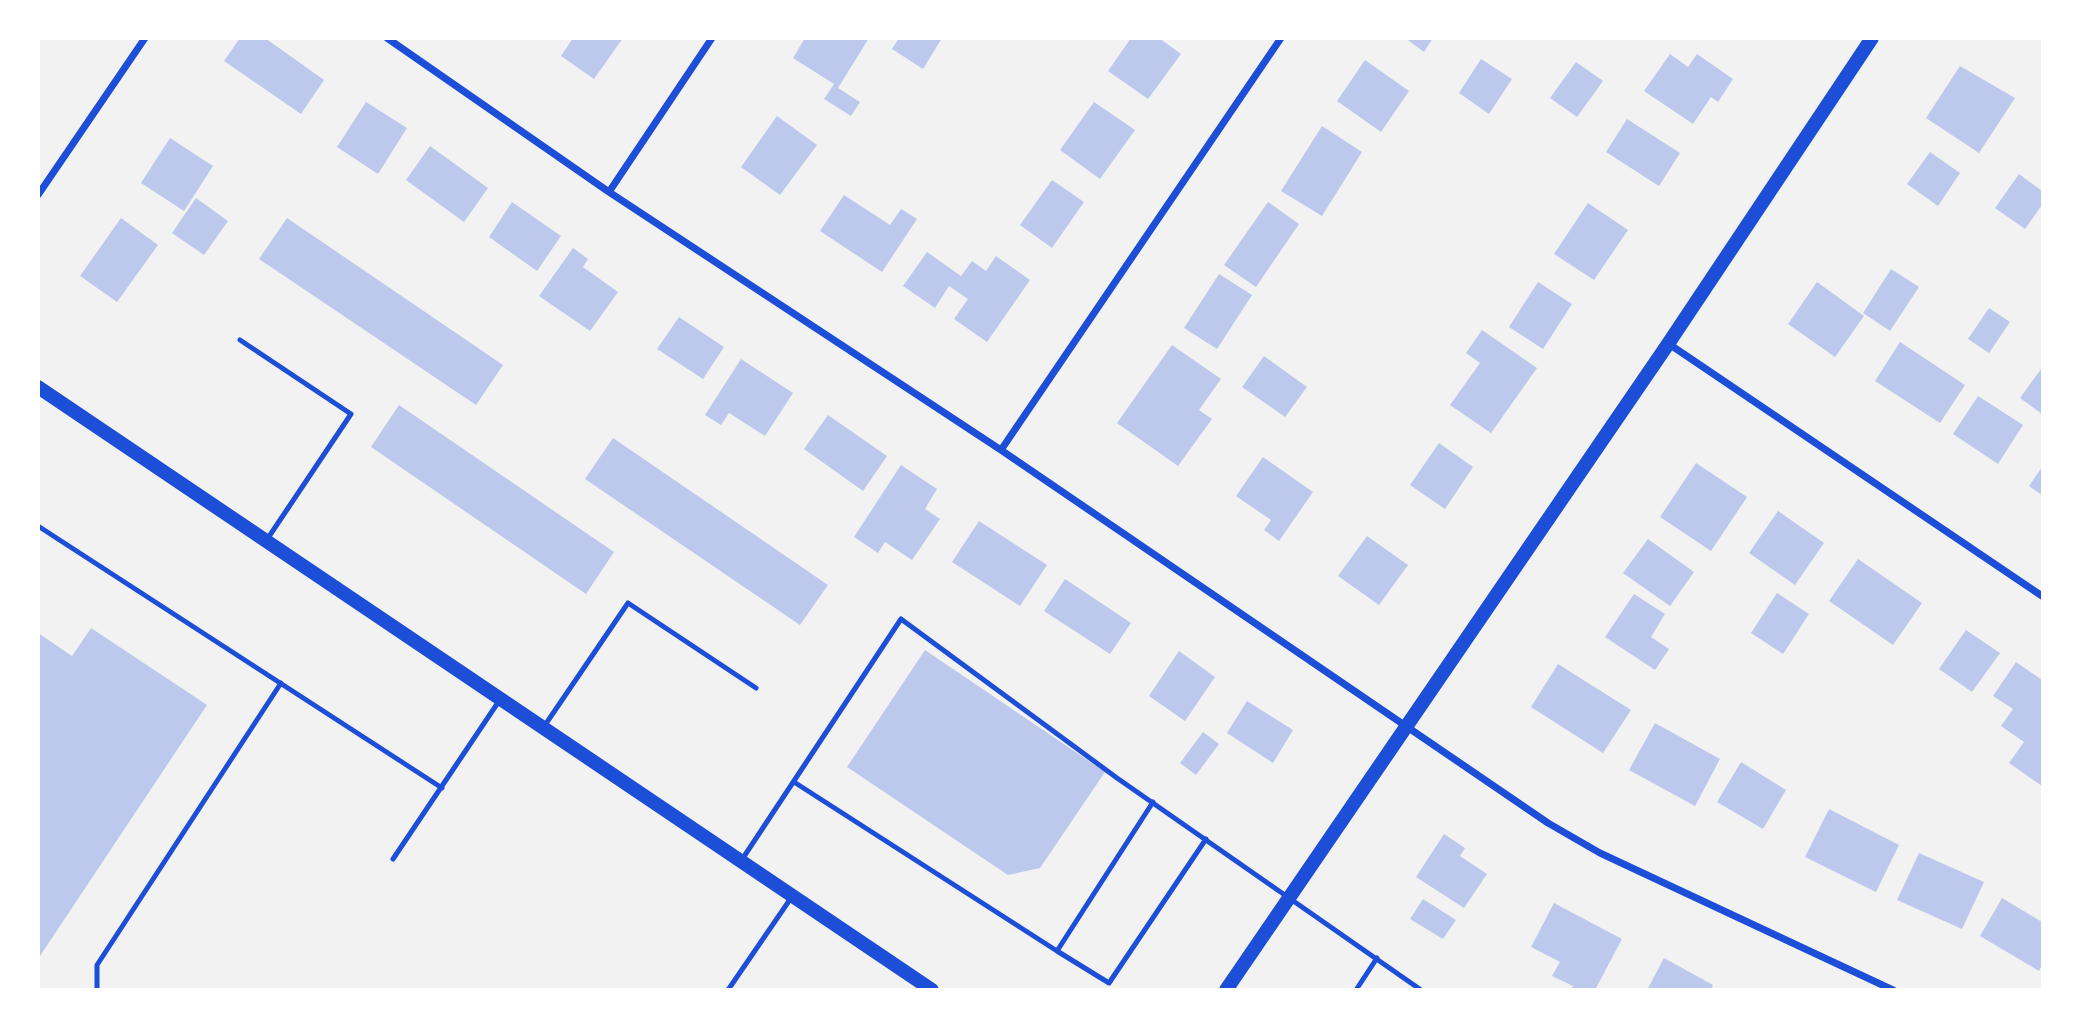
<!DOCTYPE html>
<style>
body{margin:0}
#map{position:relative;width:2081px;height:1028px;overflow:hidden;background:#f2f2f2;font-family:Karla,sans-serif}
canvas{display:block}
.frame{position:absolute;inset:0;border:40px solid #fff;pointer-events:none}
</style>
<div id="map">
<canvas width="2081" height="1028"></canvas>
<div class="frame"></div>
</div>
<script>
const ctx = document.querySelector('canvas').getContext('2d');
ctx.lineJoin = 'round';
function paint(path, color) { ctx.fillStyle = color; ctx.fill(path, 'evenodd'); }
const shape = rows => new Path2D(rows.map(r => 'M' + r).join(''));
function trace(path, color, width, dash) { ctx.strokeStyle = color; ctx.lineWidth = width; ctx.lineCap = dash ? 'butt' : 'round'; ctx.setLineDash(dash || []); ctx.stroke(path); }
paint(shape([
 [240,38,265,38,324,80,301,114,224,61],
 [573,38,623,38,594,79,561,56],
 [805,38,869,38,838,88,860,102,851,116,824,99,834,84,793,58],
 [899,38,942,38,923,69,892,49],
 [1131,38,1159,38,1181,54,1148,99,1108,71],
 [1405,38,1433,38,1424,52],
 [1670,54,1688,67,1697,54,1733,79,1718,102,1711,97,1693,124,1644,91],
 [1481,59,1512,79,1489,114,1459,93],
 [1365,60,1409,91,1381,132,1337,101],
 [1576,62,1603,81,1577,117,1550,98],
 [1960,66,2015,98,1979,153,1926,118],
 [366,102,407,128,378,174,337,147],
 [1094,102,1135,130,1100,179,1060,150],
 [777,116,817,145,780,195,741,167],
 [1627,119,1680,153,1659,186,1606,152],
 [1322,126,1362,152,1322,216,1281,191],
 [170,138,213,166,184,211,141,183],
 [430,146,488,188,464,222,406,180],
 [1930,152,1960,173,1938,206,1907,184],
 [2019,174,2042,191,2042,205,2025,229,1995,208],
 [1052,180,1084,202,1052,248,1020,225],
 [844,195,890,225,901,209,917,219,882,272,820,231],
 [196,198,228,221,204,255,172,233],
 [512,202,561,236,537,271,489,237],
 [1268,202,1299,224,1256,287,1224,265],
 [1588,203,1628,230,1594,280,1554,254],
 [121,218,158,245,117,302,80,276],
 [287,218,503,365,476,405,259,259],
 [573,248,588,259,583,267,618,292,590,331,539,296],
 [927,252,961,276,972,261,986,271,996,256,1030,280,987,342,954,319,968,299,949,286,935,308,903,286],
 [1891,269,1919,287,1890,331,1863,313],
 [1219,274,1252,295,1217,349,1184,328],
 [1538,282,1572,304,1543,349,1509,327],
 [1817,282,1864,316,1835,357,1788,324],
 [1989,308,2010,322,1989,353,1968,339],
 [679,317,724,347,703,379,657,349],
 [1482,330,1537,368,1491,433,1450,405,1480,363,1466,353],
 [1900,342,1965,385,1940,423,1875,381],
 [1172,345,1221,379,1199,410,1212,419,1178,466,1117,423],
 [1264,356,1307,387,1285,417,1242,387],
 [741,359,793,393,765,436,729,413,721,425,705,415],
 [2041,369,2042,370,2042,414,2020,398],
 [1978,396,2023,425,1998,464,1953,434],
 [399,405,614,552,586,594,371,447],
 [828,415,887,456,863,491,804,449],
 [613,438,828,585,800,625,585,479],
 [1439,443,1473,467,1445,509,1410,485],
 [1263,457,1313,492,1279,541,1264,530,1271,520,1236,496],
 [1696,463,1747,497,1711,551,1660,517],
 [901,465,937,489,925,509,940,519,912,560,885,542,878,553,854,537],
 [2042,467,2042,495,2029,486],
 [1778,511,1824,543,1795,585,1749,553],
 [979,521,1047,565,1020,606,952,562],
 [1367,536,1408,565,1379,605,1338,576],
 [1648,539,1694,572,1670,606,1623,573],
 [1858,559,1922,603,1893,645,1829,601],
 [1065,579,1131,623,1110,654,1044,611],
 [1777,593,1809,614,1783,654,1751,633],
 [1634,594,1665,614,1651,637,1669,649,1655,670,1605,637],
 [91,628,207,705,38,959,38,633,72,656],
 [1966,630,2000,653,1972,692,1939,669],
 [925,650,1105,772,1040,868,1008,875,847,767],
 [1179,651,1215,677,1185,721,1149,696],
 [2016,662,2042,680,2042,786,2009,763,2024,742,2001,726,2013,709,1993,696],
 [1558,664,1631,710,1603,753,1531,707],
 [1247,701,1293,730,1273,763,1227,733],
 [1655,723,1720,759,1695,806,1629,770],
 [1203,732,1219,744,1196,775,1180,763],
 [1741,762,1786,790,1763,829,1717,802],
 [1829,809,1899,845,1876,892,1805,857],
 [1444,834,1465,848,1460,856,1487,874,1464,908,1416,877],
 [1919,853,1984,882,1962,929,1897,900],
 [2002,898,2042,922,2042,965,2039,971,1980,936],
 [1423,899,1456,920,1443,939,1410,919],
 [1554,903,1622,939,1595,990,1571,990,1573,986,1552,976,1560,962,1531,947],
 [1664,958,1713,985,1711,990,1647,990]
]), '#bdc9ec');
trace(shape([
 [240,340,351,414,266,541],
 [38,526,442,788],
 [543,728,628,603,756,688],
 [794,782,1057,951,1153,802],
 [393,859,499,701],
 [741,861,901,619,1117,778,1421,990],
 [1057,951,1109,983,1206,839],
 [97,990,97,965,281,683],
 [728,990,791,898],
 [1356,990,1377,958]
]), '#1d4ed8', 5);
trace(shape([
 [387,38,609,192,1001,450,1548,823,1600,853,1893,990],
 [609,192,712,38],
 [38,195,145,38],
 [1669,344,2042,596],
 [1001,450,1281,38]
]), '#1d4ed8', 7);
trace(shape([
 [38,387,932,990],
 [1226,990,1668,344,1872,38]
]), '#1d4ed8', 14);
</script>
